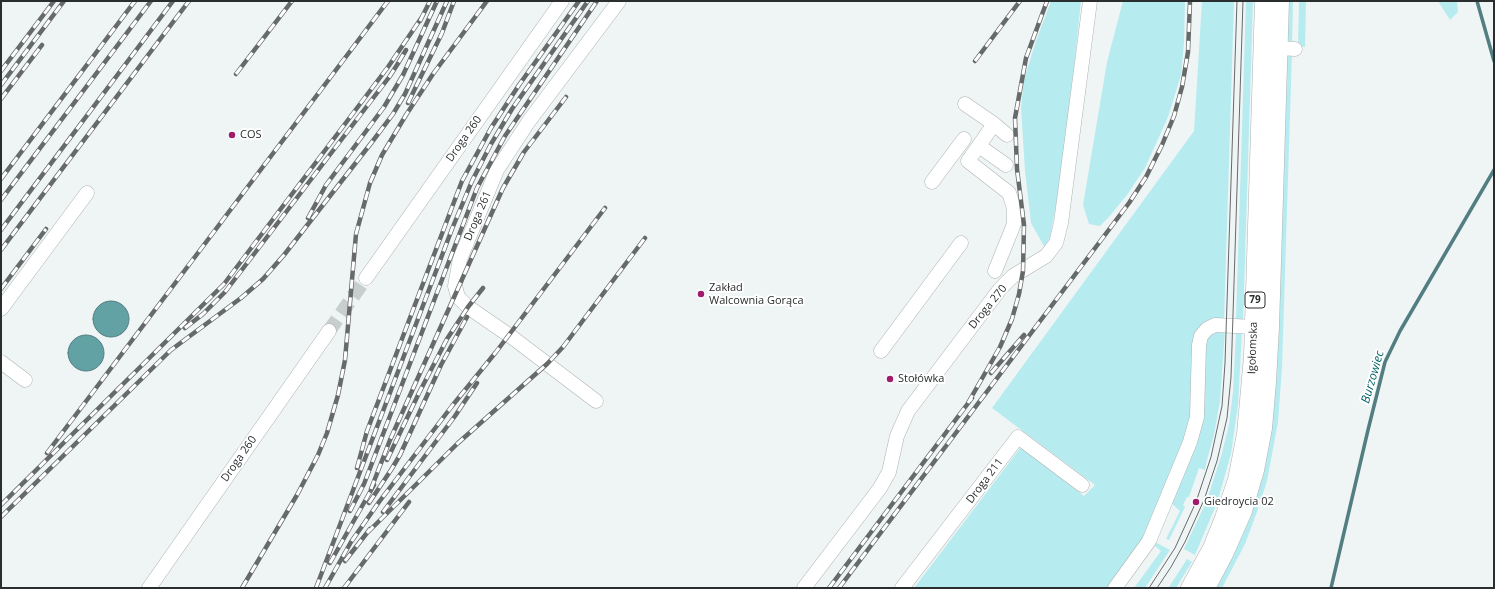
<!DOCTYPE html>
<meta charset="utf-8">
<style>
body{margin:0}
#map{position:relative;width:1495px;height:589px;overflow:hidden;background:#eff5f5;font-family:"Open Sans",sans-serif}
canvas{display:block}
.frame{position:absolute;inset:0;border:2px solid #2b2e2e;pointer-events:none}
</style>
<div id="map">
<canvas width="1495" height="589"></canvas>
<div class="frame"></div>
</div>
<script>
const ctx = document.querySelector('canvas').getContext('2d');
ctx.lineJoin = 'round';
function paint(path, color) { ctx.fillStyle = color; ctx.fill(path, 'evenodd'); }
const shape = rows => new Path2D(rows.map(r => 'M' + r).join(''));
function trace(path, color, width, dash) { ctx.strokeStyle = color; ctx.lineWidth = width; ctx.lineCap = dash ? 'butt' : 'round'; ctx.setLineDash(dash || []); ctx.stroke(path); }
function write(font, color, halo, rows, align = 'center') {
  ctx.font = font + ' "Open Sans",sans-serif'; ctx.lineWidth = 4; ctx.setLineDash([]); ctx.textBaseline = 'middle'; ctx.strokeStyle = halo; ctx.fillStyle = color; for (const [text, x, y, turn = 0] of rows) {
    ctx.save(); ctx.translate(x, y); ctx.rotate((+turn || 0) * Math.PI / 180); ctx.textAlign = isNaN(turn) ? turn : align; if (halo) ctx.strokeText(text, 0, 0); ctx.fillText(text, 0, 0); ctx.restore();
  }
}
paint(shape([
 [1051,1,1081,1,1074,67,1058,195,1050,236,1045,248,1031,223,1025,171,1021,108,1024,79,1036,41],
 [1123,1,1185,1,1184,43,1181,75,1168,117,1145,168,1127,195,1108,218,1100,226,1089,224,1083,205,1107,62],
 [1202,1,1234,1,1224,321,1207,322,1193,420,1142,541,1108,588,914,588,1021,447,1084,496,1095,485,992,408,1194,131],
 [1246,1,1253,1,1243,322,1235,321,1236,318],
 [1287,1,1293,1,1292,46,1286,42],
 [1299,1,1306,1,1305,47,1298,46],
 [1438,1,1457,1,1458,12,1450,20],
 [1292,53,1282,368,1278,422,1267,481,1257,512,1245,544,1222,588,1214,588,1222,575,1285,54],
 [1225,330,1220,401,1214,435,1207,460,1205,470,1199,468,1189,497,1187,497,1183,505,1185,507,1169,540,1166,539,1180,511,1170,502,1194,443,1202,348,1211,333],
 [1242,330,1238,405,1231,454,1217,503,1195,555,1184,549,1207,500,1222,453,1229,424,1233,392,1236,333],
 [1155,542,1170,550,1145,588,1134,588,1161,551,1154,545],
 [1187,559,1192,562,1176,588,1171,588,1169,587]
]), '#b6ecef');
const water = shape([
 '93 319a18 18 0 1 1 36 0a18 18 0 1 1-36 0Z',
 '68 353a18 18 0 1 1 36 0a18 18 0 1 1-36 0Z'
]);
paint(water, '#62a1a4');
trace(water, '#527e81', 1);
trace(shape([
 [1477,1,1494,61],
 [1331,588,1368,430,1385,362,1400,331,1494,170]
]), '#527e81', 3.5);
trace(shape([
 [329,331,366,278]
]), '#c8cdcd', 14, [14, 7]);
const minor = shape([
 [1279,48,1295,49],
 [965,104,994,124,968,161,1009,193,1014,208,1014,224,995,271],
 [994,124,1007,135],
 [979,146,1006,165],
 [932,182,964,139],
 [366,278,562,1],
 [1,309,87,193],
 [881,351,961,243],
 [1,362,25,380],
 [596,401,513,338,468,307,458,297,455,286,460,259,497,170,529,121,619,1],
 [149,588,329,331],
 [804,588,880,488,889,472,897,436,908,411,1000,289,1013,276,1046,256,1056,243,1061,223,1090,1],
 [902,588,1018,437,1082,485],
 [1115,588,1149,541,1190,442,1197,417,1199,345,1201,336,1207,329,1215,325,1254,327]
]);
const major = shape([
 [1190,588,1212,548,1224,518,1237,480,1246,434,1253,356,1264,1],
 [1206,588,1224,554,1243,511,1255,470,1263,428,1267,382,1270,327,1280,1]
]);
trace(minor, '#adb3b3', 15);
trace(major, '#adb3b3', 19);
trace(minor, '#fff', 14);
trace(major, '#fff', 18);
trace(shape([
 [1149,588,1175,548,1196,502,1211,457,1222,406,1225,363,1237,1],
 [1157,588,1171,567,1185,542,1204,500,1217,461,1227,418,1231,377,1243,1]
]), '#676a6a', 1);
const rail = shape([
 [420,21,430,1],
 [975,61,1020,1],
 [1,71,54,1],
 [236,74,292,1],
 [1,85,64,1],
 [1,99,42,45],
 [408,103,442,33,454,1],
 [1,179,135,1],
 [1,200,151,1],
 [308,218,326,185,384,107,403,75,437,1],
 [1,230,173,1],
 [1,250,189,1],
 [1,289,46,229],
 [185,328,203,314,225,292,390,76,397,65,406,50],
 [991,373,1024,335],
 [968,403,1000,347,1012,319,1019,294,1023,271,1024,225,1017,169,1015,118,1026,58,1047,1],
 [47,453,388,1],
 [387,460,419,393,447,339,468,307,483,288],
 [357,468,367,431,462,181,491,128,519,85,579,1],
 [371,489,390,440,503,188,524,152,566,97],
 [369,503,391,470,400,455,441,365,467,317],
 [1,505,224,284,388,67,422,17],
 [350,511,364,484,477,188,505,136,597,1],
 [383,512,455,416,477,383],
 [1,517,171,350,241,298,263,279,284,255,372,142,393,114,405,94,447,1],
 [367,533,458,443,547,364,563,347,645,238],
 [345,561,370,529],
 [330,563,374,485],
 [242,588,297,495,318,455,327,433,338,395,345,360,356,234,370,183,382,155,406,115,433,74,487,1],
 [316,588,452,229,472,181,491,144,512,109,588,1],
 [325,588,351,542,379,502,452,406,496,352,605,208],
 [344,588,409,502],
 [829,588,972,398],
 [839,588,1129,203,1146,177,1162,145,1174,116,1182,87,1188,52,1190,1]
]);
trace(rail, '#676a6a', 4.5);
trace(rail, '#fff', 3, [9]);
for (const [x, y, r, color] of [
 [232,135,4,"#a01c6b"],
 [701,294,4,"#a01c6b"],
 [890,379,4,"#a01c6b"],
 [1196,502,4,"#a01c6b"]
]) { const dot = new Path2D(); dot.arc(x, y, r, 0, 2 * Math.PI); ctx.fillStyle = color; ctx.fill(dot); trace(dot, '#fff', 1.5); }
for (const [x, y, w] of [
 [1255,300,20]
]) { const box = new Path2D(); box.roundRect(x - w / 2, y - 8, w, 16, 3); ctx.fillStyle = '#fff'; ctx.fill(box); trace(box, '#2b2e2e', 1); }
write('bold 10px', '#2b2e2e', null, [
 ["79",1255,300]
]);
write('11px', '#2b2e2e', '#fff', [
 ["COS",240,135],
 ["Zakład",709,288],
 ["Walcownia Gorąca",709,301],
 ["Stołówka",898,379],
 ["Giedroycia 02",1204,502]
], 'left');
write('11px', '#2b2e2e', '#fff', [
 ["Droga 260",464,139,-55],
 ["Droga 261",478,216,-67],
 ["Droga 270",988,307,-51],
 ["Igołomska",1253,348,-88],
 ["Droga 260",239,459,-55],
 ["Droga 211",985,481,-53]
]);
write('italic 12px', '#026266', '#fff', [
 ["Burzowiec",1373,377,-74]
]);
</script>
